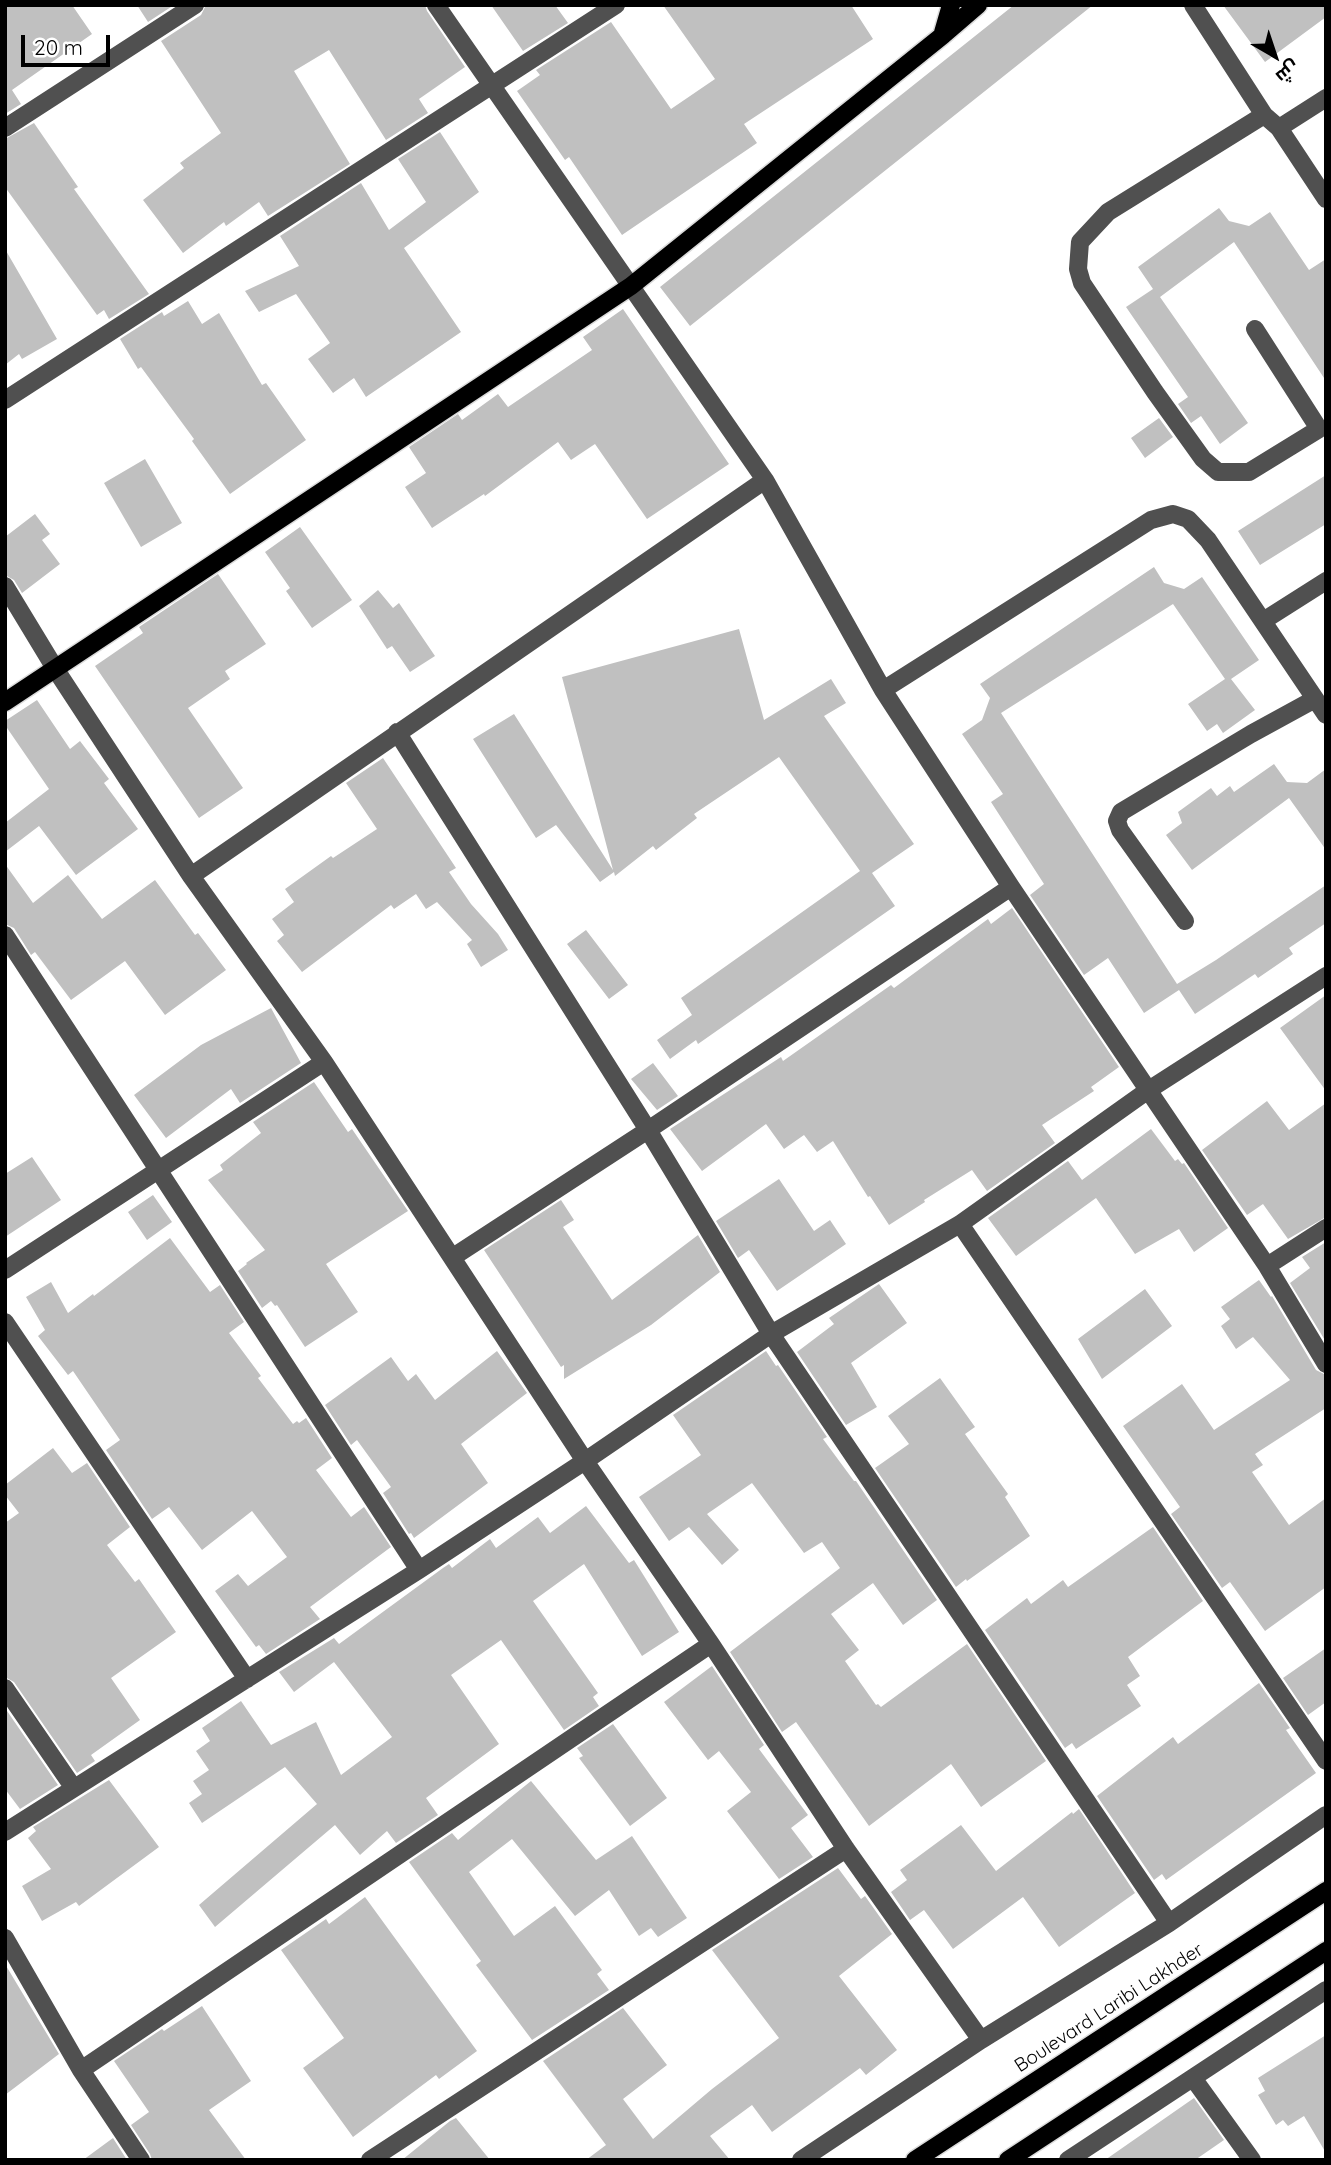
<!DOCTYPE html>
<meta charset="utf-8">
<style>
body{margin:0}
#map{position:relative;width:1331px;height:2165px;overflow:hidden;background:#fff;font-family:Quicksand,Cairo,sans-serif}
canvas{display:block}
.frame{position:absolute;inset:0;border:7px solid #000;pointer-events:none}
.north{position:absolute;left:1240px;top:21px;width:70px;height:70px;-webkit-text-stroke:5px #fff;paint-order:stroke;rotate:141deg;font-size:19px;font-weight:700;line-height:28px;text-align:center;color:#000}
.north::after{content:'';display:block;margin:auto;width:24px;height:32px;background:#000;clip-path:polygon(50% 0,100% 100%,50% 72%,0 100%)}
.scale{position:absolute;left:21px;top:35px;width:89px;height:32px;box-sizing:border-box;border:4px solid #000;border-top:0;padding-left:9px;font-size:21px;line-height:24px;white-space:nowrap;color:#000;-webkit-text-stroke:5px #fff;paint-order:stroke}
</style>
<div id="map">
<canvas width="1331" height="2165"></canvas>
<div class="frame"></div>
<div class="north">ش</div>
<div class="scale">20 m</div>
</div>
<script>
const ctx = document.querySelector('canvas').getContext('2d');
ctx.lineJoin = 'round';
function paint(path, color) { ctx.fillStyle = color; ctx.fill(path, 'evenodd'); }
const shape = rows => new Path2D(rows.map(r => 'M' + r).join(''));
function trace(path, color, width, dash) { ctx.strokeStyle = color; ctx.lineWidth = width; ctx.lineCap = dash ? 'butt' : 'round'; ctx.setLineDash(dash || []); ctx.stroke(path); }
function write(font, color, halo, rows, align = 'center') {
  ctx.font = font + ' Quicksand,sans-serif'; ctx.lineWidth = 7; ctx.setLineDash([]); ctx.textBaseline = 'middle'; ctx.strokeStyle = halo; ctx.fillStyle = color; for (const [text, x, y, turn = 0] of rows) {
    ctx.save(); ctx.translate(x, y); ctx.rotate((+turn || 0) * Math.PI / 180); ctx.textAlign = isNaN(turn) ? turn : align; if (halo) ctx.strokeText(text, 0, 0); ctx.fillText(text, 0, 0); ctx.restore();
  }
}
paint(shape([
 [5,5,72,5,92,34,12,90,21,104,5,114],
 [137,5,174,5,148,22],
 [206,5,425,5,427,11,465,67,419,99,428,113,386,140,329,50,294,71,350,164,268,216,259,202,226,226,224,222,183,253,143,200,184,168,180,163,221,133,161,41,201,15],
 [491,5,555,5,568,23,523,51],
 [663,5,851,5,873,39,744,124,757,143,622,235,569,157,565,160,517,91,540,75,536,70,611,22,671,109,715,79],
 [1014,5,1093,5,690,326,660,287],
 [1223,5,1326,5,1326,17,1265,62],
 [34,123,78,187,74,189,149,294,109,319,104,310,97,315,5,187,5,139],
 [440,132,479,192,404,248,461,332,366,397,354,378,333,393,308,359,330,343,296,294,259,312,245,291,299,266,280,236,361,183,389,230,426,202,398,159],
 [1219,208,1229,221,1249,226,1270,212,1309,270,1326,259,1326,381,1234,242,1160,297,1248,423,1220,444,1201,416,1191,423,1178,404,1188,397,1126,307,1153,289,1138,267],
 [5,249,57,339,22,359,19,354,5,365],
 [188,301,202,324,219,313,262,385,266,383,306,440,230,494,192,441,194,439,141,367,138,369,120,339,162,312,164,316],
 [623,309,729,464,647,519,595,444,571,460,558,442,485,496,484,494,432,528,405,487,426,473,409,447,458,414,462,420,498,394,508,407,592,350,583,337],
 [1159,418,1173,437,1145,458,1131,438],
 [145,459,182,523,141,547,104,483],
 [1326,475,1326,524,1260,565,1238,531],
 [35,514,50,534,42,540,60,564,22,593,14,580,5,575,5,537],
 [300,527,352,600,312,628,286,591,290,588,265,552],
 [1154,567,1164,583,1184,589,1202,577,1259,660,1231,679,1255,710,1223,733,1217,724,1207,731,1188,704,1225,679,1173,604,1001,713,1177,984,1216,960,1326,885,1326,923,1289,948,1293,954,1258,978,1255,974,1195,1014,1179,990,1144,1013,1108,958,1084,975,1030,895,1044,884,991,802,1003,794,962,734,982,720,990,698,980,684],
 [218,574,266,644,225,671,230,679,188,708,243,788,199,818,95,666,143,633,139,627],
 [378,590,393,608,399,603,435,656,410,672,392,646,387,649,359,606],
 [739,629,764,720,831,679,846,703,824,716,914,844,872,873,895,906,698,1044,696,1040,670,1059,657,1040,692,1015,681,998,860,871,779,757,694,814,697,818,656,850,653,846,615,876,614,872,600,882,556,825,536,838,473,739,514,714,613,870,562,677],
 [37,700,70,749,80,741,109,779,104,783,138,829,76,875,39,826,5,852,5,823,49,789,5,725,5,721],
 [383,758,456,868,449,872,471,904,498,934,508,950,481,967,467,944,472,940,437,902,426,909,416,894,394,909,391,905,302,972,277,941,284,935,272,919,294,902,285,889,331,856,333,858,377,829,346,783],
 [1274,764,1287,782,1307,783,1326,769,1326,850,1289,798,1192,870,1166,835,1182,823,1178,812,1211,788,1217,796,1230,786,1234,792],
 [5,864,33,903,68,875,102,919,155,880,195,935,198,933,226,970,165,1015,125,961,71,1000,35,952,31,955,14,928,5,924],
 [1012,908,1119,1067,1091,1087,1094,1091,1042,1125,1055,1143,987,1191,972,1170,924,1200,925,1202,889,1225,870,1196,868,1197,833,1141,817,1152,804,1135,784,1149,766,1124,702,1171,670,1129,781,1057,783,1061,891,985,894,988,988,919,991,924],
 [586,930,628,985,609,999,567,944],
 [1326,995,1326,1091,1280,1028],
 [271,1008,301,1063,240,1103,231,1089,166,1138,134,1095,201,1045],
 [653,1063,678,1096,657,1110,631,1079],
 [314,1082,348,1132,352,1129,408,1211,326,1264,358,1312,305,1347,277,1305,275,1306,271,1301,262,1308,238,1271,247,1264,246,1263,265,1250,208,1180,223,1170,220,1165,261,1133,253,1122],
 [1267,1101,1289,1130,1326,1103,1326,1217,1288,1239,1263,1204,1247,1215,1202,1150],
 [1151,1129,1175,1161,1178,1159,1182,1164,1184,1163,1228,1228,1194,1252,1179,1229,1135,1254,1096,1198,1016,1256,988,1218,1068,1161,1082,1180],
 [32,1157,61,1200,5,1237,5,1174],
 [779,1179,814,1231,830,1220,846,1244,777,1291,749,1250,738,1258,716,1221],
 [153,1195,172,1222,147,1240,128,1212],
 [561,1200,574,1220,563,1227,612,1300,698,1235,720,1272,651,1325,564,1379,564,1365,561,1367,484,1250],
 [170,1238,210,1292,220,1285,244,1322,229,1333,261,1376,258,1378,293,1424,297,1421,299,1423,306,1418,332,1458,316,1470,351,1517,364,1507,391,1547,310,1607,320,1619,266,1654,259,1645,256,1647,215,1591,238,1574,248,1586,287,1557,252,1511,202,1550,169,1507,152,1519,106,1450,120,1440,73,1371,68,1375,38,1336,45,1330,26,1297,51,1282,68,1313,93,1294,94,1296],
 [1326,1242,1326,1342,1290,1283,1310,1268,1302,1257],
 [1259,1280,1271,1297,1272,1296,1316,1370,1326,1375,1326,1408,1255,1454,1263,1465,1252,1472,1289,1525,1326,1498,1326,1587,1265,1631,1230,1582,1222,1588,1171,1514,1180,1507,1123,1426,1182,1384,1214,1430,1290,1380,1253,1337,1236,1349,1221,1326,1230,1319,1221,1307],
 [879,1284,907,1323,851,1363,877,1407,846,1425,797,1352,834,1324,829,1318],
 [1145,1289,1172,1326,1102,1379,1078,1339],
 [497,1351,527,1393,461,1444,488,1483,414,1538,411,1533,409,1534,383,1493,391,1487,357,1440,351,1445,325,1405,391,1357,408,1381,416,1374,435,1400],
 [766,1351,776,1366,778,1365,827,1437,823,1439,854,1481,856,1481,937,1600,903,1625,873,1583,831,1614,859,1650,845,1661,876,1705,878,1704,881,1707,967,1644,1046,1761,981,1807,951,1764,869,1826,796,1722,782,1732,730,1652,840,1568,822,1542,804,1553,752,1483,707,1514,739,1550,722,1565,689,1527,669,1541,639,1497,701,1455,673,1415],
 [940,1378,975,1427,965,1434,1008,1494,1005,1497,1030,1536,967,1581,966,1579,956,1587,875,1468,909,1444,888,1416],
 [53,1448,72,1473,87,1463,130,1527,107,1545,135,1582,139,1579,176,1632,111,1678,140,1720,91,1755,95,1761,77,1773,14,1682,5,1677,5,1523,19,1513,5,1495,5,1485],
 [586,1506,629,1563,634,1560,679,1632,642,1656,584,1564,533,1601,598,1693,593,1697,599,1706,564,1730,501,1640,451,1675,499,1744,426,1798,438,1815,396,1843,387,1831,360,1855,335,1825,215,1927,199,1905,317,1804,285,1767,202,1823,189,1803,202,1794,193,1781,209,1770,196,1751,210,1741,202,1728,241,1701,271,1745,316,1722,341,1775,392,1737,334,1662,294,1692,279,1672,334,1638,339,1644,443,1568,449,1564,452,1568,490,1539,496,1548,538,1517,550,1533],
 [1153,1527,1203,1601,1128,1657,1140,1676,1127,1685,1141,1706,1076,1749,1072,1743,1065,1748,985,1630,1027,1598,1031,1604,1063,1580,1068,1587],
 [1326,1648,1326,1702,1308,1715,1283,1678],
 [712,1666,764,1745,759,1749,808,1815,791,1828,813,1857,779,1879,727,1811,751,1792,719,1751,708,1760,664,1702],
 [1259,1683,1290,1728,1286,1730,1316,1773,1166,1880,1162,1874,1154,1880,1097,1796,1173,1737,1178,1744],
 [5,1708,58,1785,20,1809,5,1789],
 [613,1724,667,1798,630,1826,579,1758,583,1756,577,1748],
 [109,1780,159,1847,79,1906,76,1902,42,1921,22,1886,51,1869,28,1838,36,1831,33,1827],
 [531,1781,596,1860,632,1836,687,1918,658,1937,651,1928,639,1936,609,1890,575,1916,512,1839,469,1872,514,1936,555,1906,602,1970,597,1974,609,1990,532,2040,476,1965,481,1961,409,1862,452,1833,458,1840],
 [1079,1809,1135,1893,1059,1947,1023,1897,953,1949,924,1910,910,1920,891,1892,907,1880,900,1870,961,1825,996,1871,1072,1812,1073,1814],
 [838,1868,861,1899,865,1896,892,1934,839,1976,897,2050,866,2075,860,2068,772,2132,752,2105,710,2136,730,2160,586,2160,606,2145,543,2061,623,2008,667,2065,623,2099,653,2139,712,2089,779,2038,712,1950],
 [365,1897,477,2051,439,2079,436,2075,353,2137,303,2068,344,2038,281,1950,326,1919,329,1924],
 [5,1964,59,2054,5,2095],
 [202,2006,251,2081,209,2110,246,2160,152,2160,150,2154,131,2125,149,2112,114,2061,162,2029,164,2031],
 [1326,2035,1326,2153,1304,2116,1288,2126,1283,2120,1276,2125,1258,2095,1265,2091,1258,2078],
 [1194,2098,1224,2140,1195,2160,1105,2160],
 [456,2118,490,2160,402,2160,450,2121],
 [113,2138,127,2160,83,2160]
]), '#c0c0c0');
const major = shape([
 [942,36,951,5],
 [5,702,631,286,942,36,978,5],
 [915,2160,1326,1891],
 [1008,2160,1326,1951]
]);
trace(major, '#dbdbdb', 21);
trace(shape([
 [436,5,765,480,883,690,1011,887,1267,1266,1326,1364],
 [1193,5,1264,115,1279,128,1326,199],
 [5,128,195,5],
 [1279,128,1326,98],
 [1255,329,1319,429,1249,472,1218,472,1203,459,1155,392,1082,283,1078,269,1080,242,1108,212,1264,115],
 [5,400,616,5],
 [5,586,56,670,191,876,324,1062,585,1461,711,1644,846,1849,981,2040],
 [1263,621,1326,581],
 [883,690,1151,520,1173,514,1188,519,1208,540,1326,715],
 [397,732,648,1130,771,1334,1169,1923],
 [191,876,765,480],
 [1185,921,1120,830,1117,821,1121,812,1251,734,1315,699],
 [5,935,419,1570],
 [960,1224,1326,1761],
 [453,1257,648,1130,1011,887],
 [1267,1266,1326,1228],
 [5,1270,324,1062],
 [5,1322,247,1679],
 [5,1688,73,1787],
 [5,1832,419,1570,585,1461,771,1334,960,1224,1147,1091,1326,976],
 [5,1938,81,2070,141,2160],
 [81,2070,711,1644],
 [1193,2078,1252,2160],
 [370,2160,846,1849],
 [801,2160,981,2040,1169,1923,1326,1815],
 [1068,2160,1326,1990]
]), '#505050', 18);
trace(major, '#000', 18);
write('19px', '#000', '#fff', [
 ["Boulevard Laribi Lakhder",1109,2008,-33]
]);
</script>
